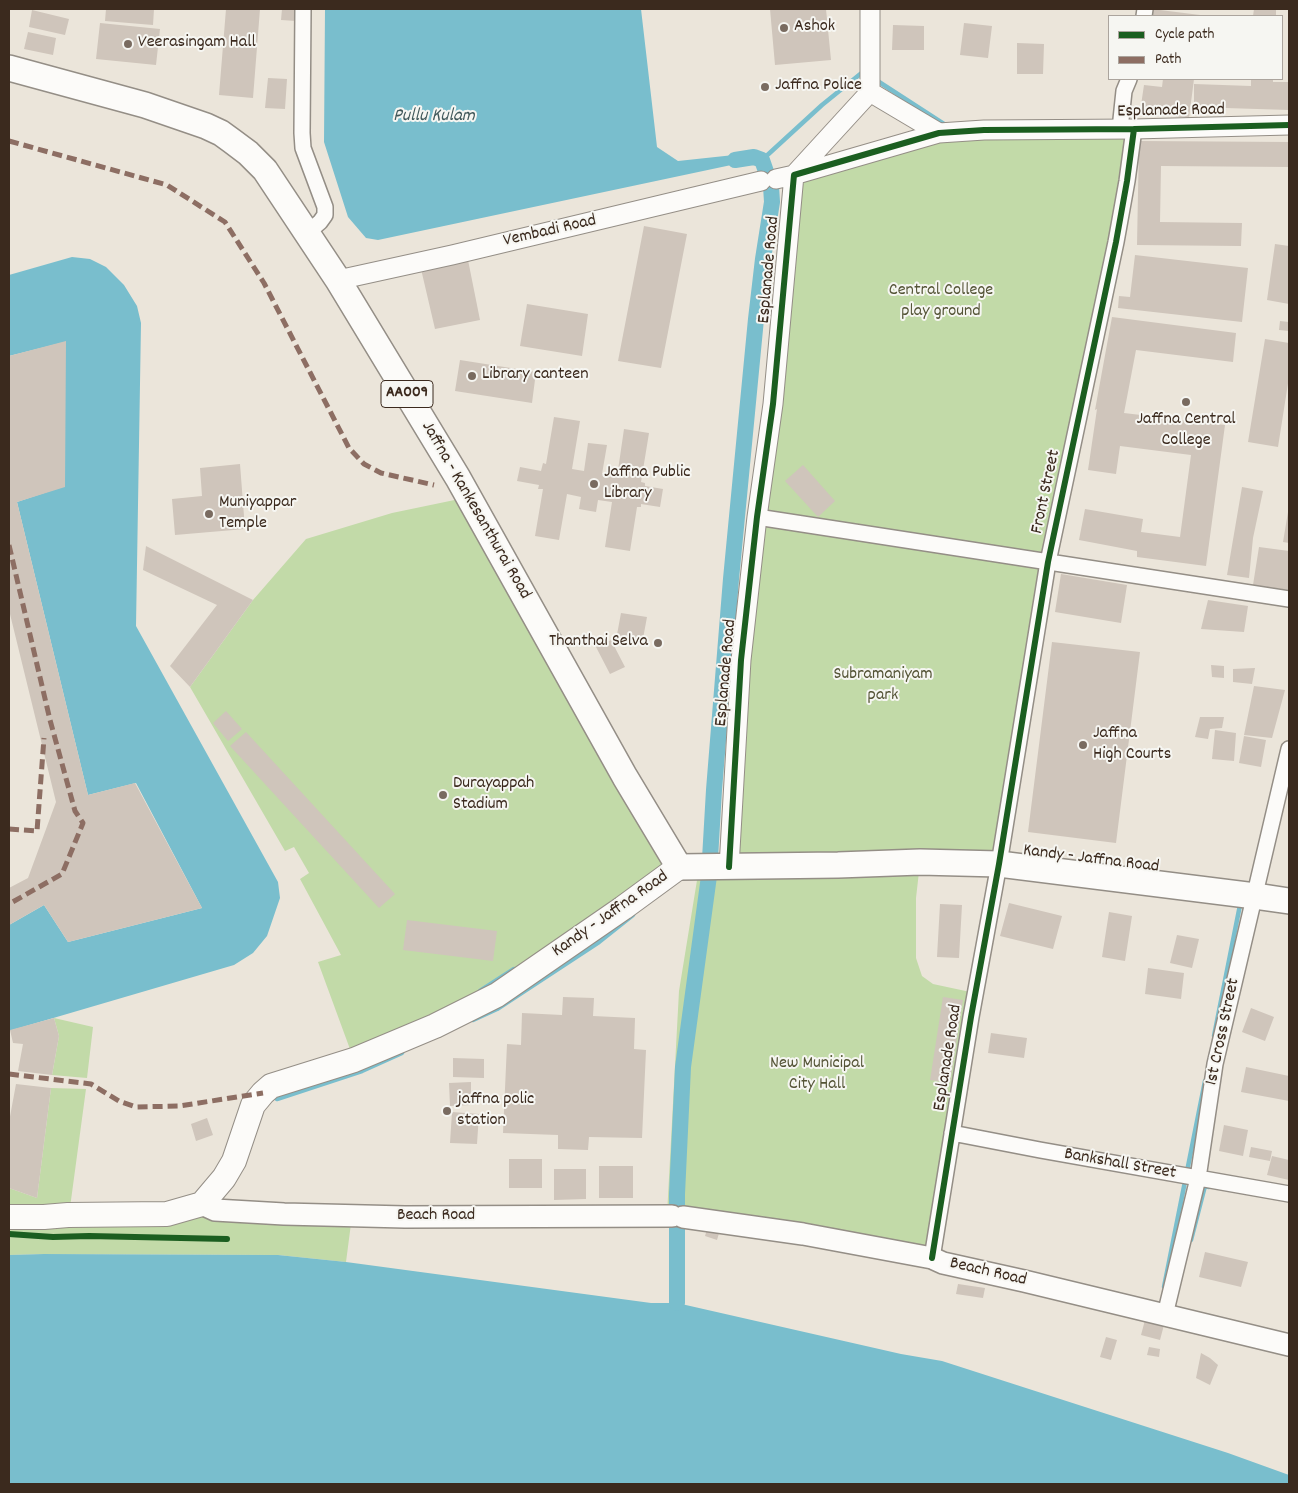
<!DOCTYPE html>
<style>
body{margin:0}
#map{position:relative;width:1298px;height:1493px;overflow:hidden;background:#ebe5da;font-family:Dekko,sans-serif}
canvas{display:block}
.frame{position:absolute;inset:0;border:10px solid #3b2a1e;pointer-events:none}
.legend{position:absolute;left:1108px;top:15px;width:175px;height:65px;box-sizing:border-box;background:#f6f6f2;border:1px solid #aba49d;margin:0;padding:6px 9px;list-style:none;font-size:15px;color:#3b2a1e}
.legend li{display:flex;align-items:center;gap:10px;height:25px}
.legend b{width:25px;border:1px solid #aba49d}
</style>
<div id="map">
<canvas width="1298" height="1493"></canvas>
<div class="frame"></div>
<ul class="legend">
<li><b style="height:6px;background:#1b5e20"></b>Cycle path</li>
<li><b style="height:6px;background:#8d6e63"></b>Path</li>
</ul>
</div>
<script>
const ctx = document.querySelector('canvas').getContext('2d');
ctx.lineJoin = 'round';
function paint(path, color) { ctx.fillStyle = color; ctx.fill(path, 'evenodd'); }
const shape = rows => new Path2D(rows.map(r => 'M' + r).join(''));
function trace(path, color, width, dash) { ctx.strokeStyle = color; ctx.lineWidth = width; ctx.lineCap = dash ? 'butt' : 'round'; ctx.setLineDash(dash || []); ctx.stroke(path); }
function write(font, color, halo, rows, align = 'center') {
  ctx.font = font + ' Dekko,sans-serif'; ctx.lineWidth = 4; ctx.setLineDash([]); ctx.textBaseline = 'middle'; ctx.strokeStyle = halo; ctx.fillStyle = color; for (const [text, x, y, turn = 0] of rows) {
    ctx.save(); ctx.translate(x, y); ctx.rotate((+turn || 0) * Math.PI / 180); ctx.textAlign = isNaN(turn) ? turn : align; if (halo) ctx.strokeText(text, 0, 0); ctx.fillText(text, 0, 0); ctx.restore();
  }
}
paint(shape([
 [1134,129,999,864,920,863,916,898,916,958,922,976,933,984,975,993,932,1258,667,1215,679,991,699,868,728,867,794,175,939,133],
 [469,497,679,867,497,995,354,1060,318,962,341,955,300,879,309,873,294,847,285,851,190,687,253,600,306,539,392,513],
 [54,1018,93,1027,87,1078,52,1075,59,1036],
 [51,1088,86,1089,69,1215,352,1216,346,1262,278,1255,44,1254,9,1255,9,1188,37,1198]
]), '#c2daa8');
paint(shape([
 [325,9,641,9,657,147,678,161,734,155,736,164,378,240,366,238,348,217,324,142],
 [72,257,90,259,106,267,124,285,137,306,141,323,136,626,278,882,280,898,267,936,253,953,234,965,9,1031,9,925,44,905,68,942,202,908,136,783,88,795,17,502,65,486,65,342,9,356,9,275],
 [44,1254,278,1255,346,1262,651,1303,677,1303,901,1354,942,1361,1228,1453,1289,1475,1289,1484,9,1484,9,1255]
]), '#79becd');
trace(shape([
 [876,80,947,126],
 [762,160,822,105,864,71],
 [480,991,514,969],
 [473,1020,497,1009,599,942,633,915],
 [1214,1036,1240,905,1237,905],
 [277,1099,362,1071,402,1053],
 [1191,1240,1205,1186,1209,1187],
 [1164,1287,1205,1081]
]), '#79becd', 4.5);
trace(shape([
 [677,1303,677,1194,683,1067,709,876,714,790,731,579,756,319,763,259,772,202,771,186,762,160,754,157,735,160]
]), '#79becd', 16);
paint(shape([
 [106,9,154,9,153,25,105,21],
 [226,9,260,9,253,98,219,95],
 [282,9,296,9,296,21,281,20],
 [770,9,826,9,831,60,775,65],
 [1152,9,1200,15,1200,16,1151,16],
 [1254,9,1276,9,1276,16,1253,16],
 [32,10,69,19,65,35,29,27],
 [100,23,160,29,156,65,96,59],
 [964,23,992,26,988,58,960,55],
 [893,25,924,26,924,50,892,50],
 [28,32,56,38,53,55,24,49],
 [1017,43,1044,44,1043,74,1017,74],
 [268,78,287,79,285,109,265,108],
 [1163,79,1194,79,1189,118,1140,112,1144,85,1162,87],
 [1251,79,1273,79,1273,82,1289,82,1289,110,1194,107,1194,84,1251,86],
 [1139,141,1289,142,1289,167,1161,166,1160,222,1242,223,1241,246,1137,245],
 [644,226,687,234,661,368,618,361],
 [1275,244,1289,246,1289,304,1267,300],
 [1135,255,1248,268,1242,322,1118,308,1119,296,1130,297],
 [468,260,480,320,435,329,421,269],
 [527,304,588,314,582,356,520,346],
 [1112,317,1236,333,1233,362,1136,350,1124,413,1225,425,1206,566,1137,557,1137,551,1079,540,1085,509,1143,519,1141,532,1180,537,1191,455,1120,446,1116,474,1088,470,1097,409,1095,410],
 [1280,321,1289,322,1289,331,1279,330],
 [1265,339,1289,343,1289,377,1278,447,1248,442],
 [66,341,65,487,17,502,88,795,135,783,202,908,68,942,44,905,9,925,9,888,28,878,56,802,9,610,9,356],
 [460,360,536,372,532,403,455,391],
 [554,417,580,421,572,469,584,471,588,443,607,445,602,474,617,477,624,429,649,433,641,482,645,483,645,486,663,489,660,507,641,504,641,507,637,507,630,551,605,547,612,502,598,500,596,512,579,509,581,497,567,494,559,540,535,536,543,489,538,489,539,485,517,481,520,467,541,471,543,463,546,464],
 [240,464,245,529,175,535,172,499,202,496,200,468],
 [803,465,835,501,818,517,785,481],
 [1242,487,1263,491,1253,538,1249,578,1227,575],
 [1288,512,1289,513,1289,543,1283,542],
 [146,546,253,600,190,687,170,666,217,605,143,570],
 [1259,547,1289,551,1289,590,1253,585],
 [1061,574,1127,585,1121,623,1055,612],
 [1208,600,1248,606,1244,632,1201,629],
 [621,613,647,617,642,644,616,640],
 [611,640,625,667,610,674,596,647],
 [1052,642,1140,652,1116,843,1028,832],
 [1211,665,1224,666,1224,678,1212,677],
 [1255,668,1252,684,1233,682,1233,669],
 [1254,686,1285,690,1272,738,1244,735],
 [226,711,242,729,228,741,213,723],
 [1200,717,1224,717,1222,728,1210,729,1208,739,1195,737],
 [1215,730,1236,733,1234,761,1212,759],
 [246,732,395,894,379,908,230,746],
 [1244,736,1266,740,1261,767,1239,763],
 [1009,903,1062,916,1053,949,1000,936],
 [940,904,962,905,959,958,937,957],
 [1109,912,1132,916,1125,961,1102,957],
 [407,920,497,931,493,961,403,950],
 [1177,935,1199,939,1192,968,1170,963],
 [1148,968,1184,973,1181,999,1145,994],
 [563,997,594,998,593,1016,635,1018,634,1049,646,1050,642,1138,589,1137,588,1150,558,1149,558,1135,503,1133,507,1044,521,1045,522,1013,562,1015],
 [943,997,963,1000,950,1083,930,1080],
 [1251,1008,1274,1017,1265,1041,1242,1032],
 [54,1018,59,1036,52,1075,18,1071,23,1044,13,1043,10,1030],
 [991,1033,1027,1038,1024,1058,988,1053],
 [453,1058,484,1059,484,1078,453,1077],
 [1246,1067,1289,1076,1289,1101,1241,1092],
 [471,1082,471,1105,450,1106,449,1083],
 [16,1084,51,1088,37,1198,9,1188,9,1122],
 [452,1112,479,1114,477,1144,450,1143],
 [207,1118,213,1135,196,1141,191,1124],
 [1224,1125,1248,1130,1243,1156,1219,1151],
 [1251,1147,1272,1151,1270,1161,1249,1157],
 [1272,1156,1289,1160,1289,1180,1267,1175],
 [509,1159,542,1159,542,1188,509,1188],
 [599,1166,633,1166,633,1198,599,1198],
 [554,1169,586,1169,586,1199,554,1200],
 [708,1226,720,1230,717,1240,705,1236],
 [1205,1252,1248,1262,1241,1287,1199,1277],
 [958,1284,985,1288,983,1298,956,1294],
 [1145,1320,1164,1325,1160,1340,1141,1335],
 [1106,1337,1117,1340,1111,1360,1100,1357],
 [1149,1347,1160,1349,1159,1357,1147,1355],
 [1201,1353,1210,1358,1218,1365,1210,1385,1196,1378]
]), '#cfc5bb');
const minor = shape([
 [303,9,302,133,303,148,325,207,325,215,320,222,307,233],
 [1144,16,1145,9],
 [1120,129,1124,91,1129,79],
 [757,517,1289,599],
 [952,1133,1040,1150,1289,1194],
 [932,1258,971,1017,999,864,1048,562,1116,242,1127,181,1134,129],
 [1165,1315,1198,1178,1215,1064,1289,749]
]);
const tertiary = shape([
 [870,92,939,133],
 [776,179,794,175,870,92,870,9],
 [338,280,452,255,761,181],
 [729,867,741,660,757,517,773,404,794,175,939,133,984,130,1134,129,1289,125]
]);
const secondary = shape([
 [202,1204,215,1210,284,1214,405,1217,672,1216],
 [683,1217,803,1234,932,1258,943,1263,1024,1281,1289,1345]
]);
const primary = shape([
 [9,1217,44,1217,68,1215,167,1214,202,1204,224,1178,234,1161,253,1105,263,1093,271,1086,354,1060,435,1026,497,995,623,908,679,867]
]);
const trunk = shape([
 [9,68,145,105,206,126,221,133,232,141,248,153,265,170,338,280,458,478,625,777,679,867,838,865,920,862,999,864,1255,896,1289,901]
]);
trace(minor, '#948e86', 18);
trace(tertiary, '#948e86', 21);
trace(secondary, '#948e86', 24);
trace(primary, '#948e86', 26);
trace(trunk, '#948e86', 28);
trace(minor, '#fcfbf9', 15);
trace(tertiary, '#fcfbf9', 19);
trace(secondary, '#fcfbf9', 21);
trace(primary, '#fcfbf9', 24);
trace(trunk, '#fcfbf9', 25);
trace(shape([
 [9,141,167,185,225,222,264,283,349,448,364,464,381,473,434,485],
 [9,545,50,720,75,811,83,823,62,874,9,904],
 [9,829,37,831,44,738],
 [9,1074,91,1084,119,1101,136,1107,179,1106,263,1093]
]), '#8d6e63', 5, [10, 5]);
trace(shape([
 [729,867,741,660,757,517,773,404,794,175,939,133,984,130,1134,129,1289,125],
 [9,1234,53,1237,89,1236,227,1239],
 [932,1258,971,1017,999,864,1048,562,1116,242,1127,181,1134,129]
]), '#1b5e20', 6);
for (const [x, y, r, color] of [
 [784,28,5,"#796b60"],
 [128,44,5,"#796b60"],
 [765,87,5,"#796b60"],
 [472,376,5,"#796b60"],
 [1186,402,5,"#796b60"],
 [594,484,5,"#796b60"],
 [209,514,5,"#796b60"],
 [658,643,5,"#796b60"],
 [1083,745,5,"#796b60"],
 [443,795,5,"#796b60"],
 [447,1111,5,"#796b60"]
]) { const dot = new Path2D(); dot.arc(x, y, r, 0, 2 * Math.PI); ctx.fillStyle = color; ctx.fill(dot); trace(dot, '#f6f6f2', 2); }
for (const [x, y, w] of [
 [407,394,52]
]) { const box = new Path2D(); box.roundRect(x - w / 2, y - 13.5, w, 27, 4); ctx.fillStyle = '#f6f6f2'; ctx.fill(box); trace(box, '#3b2a1e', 1); }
write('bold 16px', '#3b2a1e', null, [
 ["AA009",407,394]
]);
write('18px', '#3b2a1e', '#f6f6f2', [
 ["Ashok",794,28],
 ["Veerasingam Hall",138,44],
 ["Jaffna Police",775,87],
 ["Library canteen",482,376],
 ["Jaffna Central",1186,421,"center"],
 ["College",1186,442,"center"],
 ["Jaffna Public",604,474],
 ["Library",604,495],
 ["Muniyappar",219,504],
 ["Temple",219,525],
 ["Thanthai Selva",648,643,"right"],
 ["Jaffna",1093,735],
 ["High Courts",1093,756],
 ["Durayappah",453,785],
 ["Stadium",453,806],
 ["jaffna polic",457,1101],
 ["station",457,1122]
], 'left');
write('18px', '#3b2a1e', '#f6f6f2', [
 ["Esplanade Road",1171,112,-1],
 ["Vembadi Road",550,232,-13],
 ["Esplanade Road",770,270,-85],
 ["Front Street",1047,492,-78],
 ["Jaffna - Kankesanthurai Road",475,511,60],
 ["Esplanade Road",727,673,-85],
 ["Kandy - Jaffna Road",1091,860,7],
 ["Kandy - Jaffna Road",611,915,-35],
 ["1st Cross Street",1224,1032,-78],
 ["Esplanade Road",949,1058,-81],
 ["Bankshall Street",1120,1165,10],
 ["Beach Road",436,1217],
 ["Beach Road",988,1273,13]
]);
write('18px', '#545436', '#f6f6f2', [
 ["Central College",941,292],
 ["play ground",941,313],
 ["Subramaniyam",883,676],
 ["park",883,697],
 ["New Municipal",817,1065],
 ["City Hall",817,1086]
]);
write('italic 19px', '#40585a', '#f6f6f2', [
 ["Pullu Kulam",434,117]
]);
</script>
